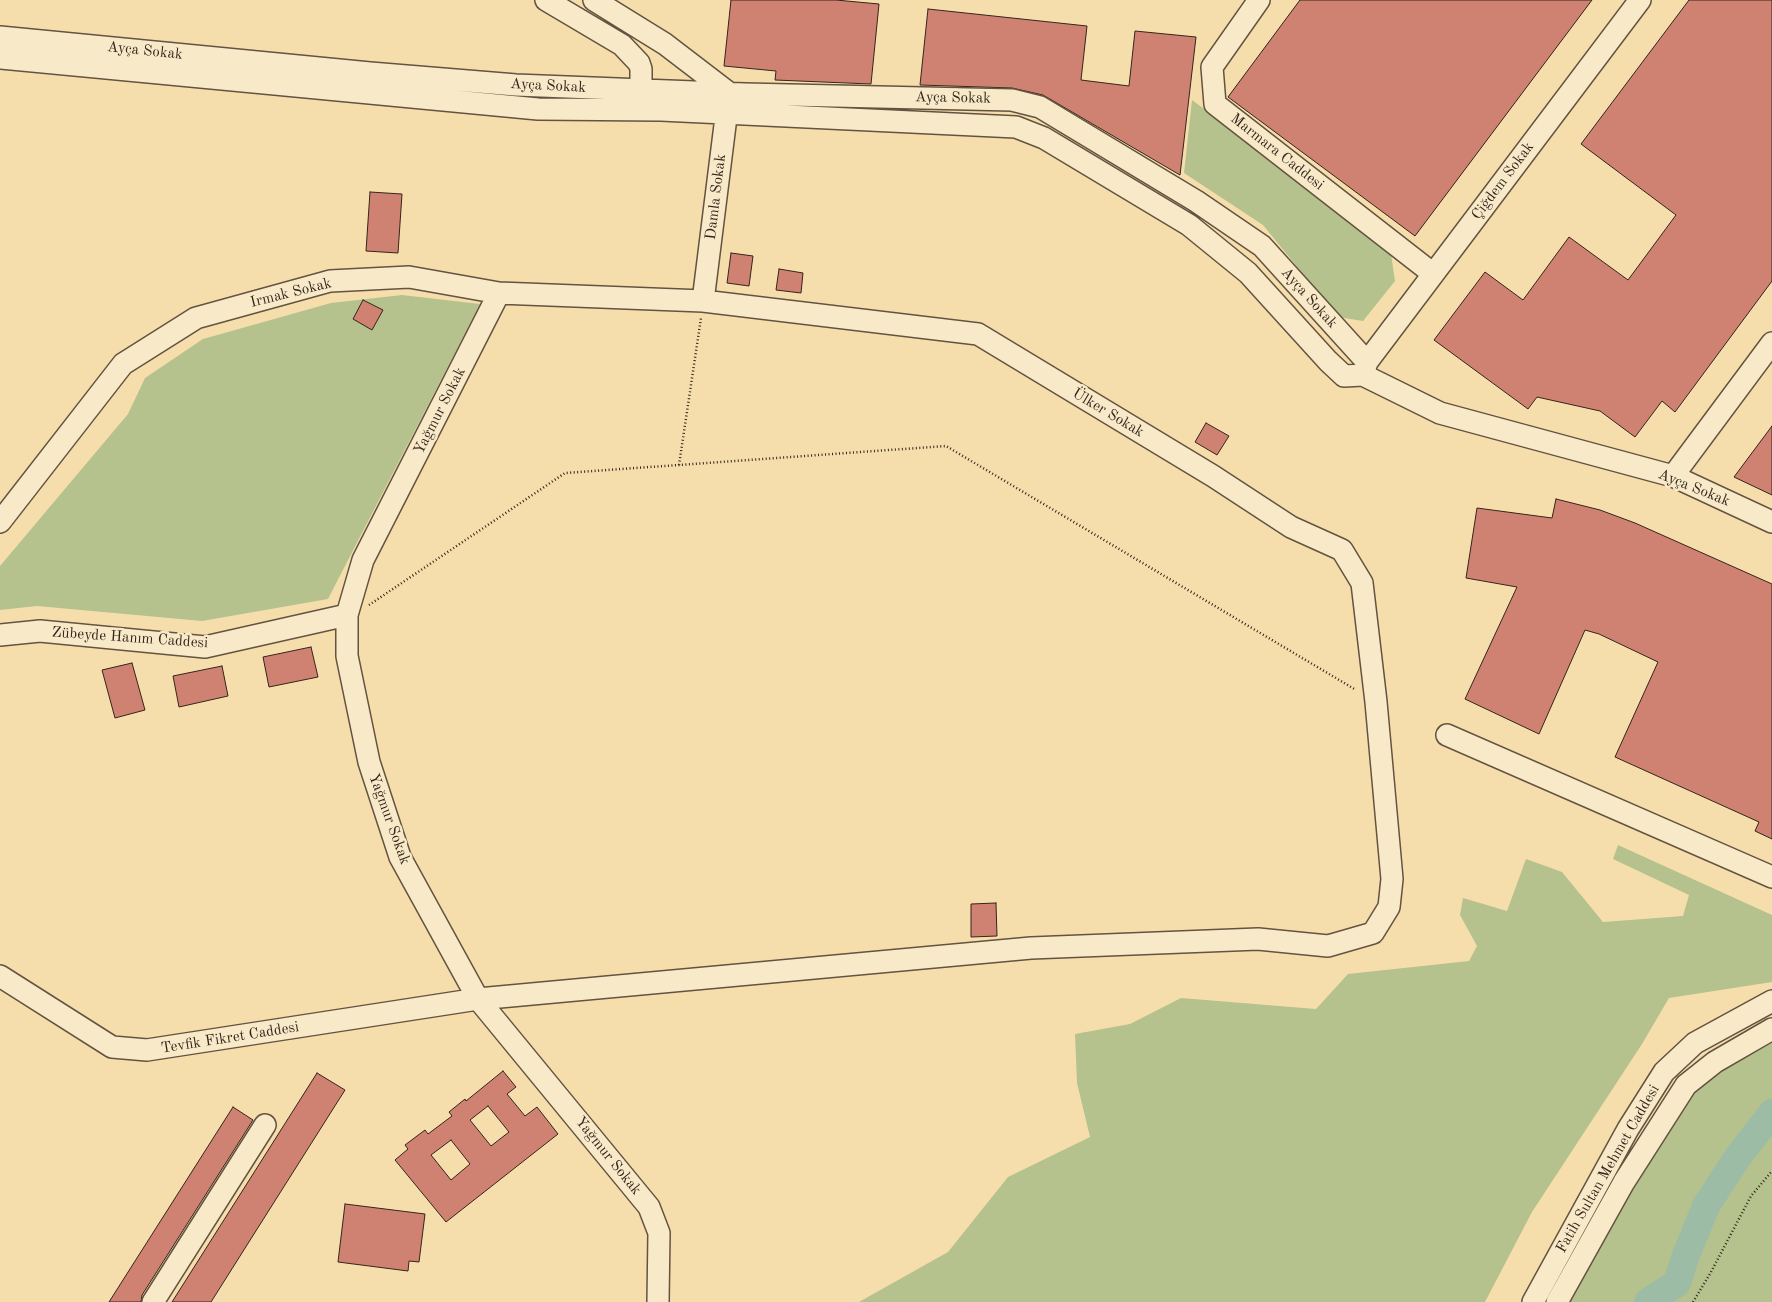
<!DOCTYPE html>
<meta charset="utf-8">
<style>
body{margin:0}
canvas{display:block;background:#f5deac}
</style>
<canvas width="1772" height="1302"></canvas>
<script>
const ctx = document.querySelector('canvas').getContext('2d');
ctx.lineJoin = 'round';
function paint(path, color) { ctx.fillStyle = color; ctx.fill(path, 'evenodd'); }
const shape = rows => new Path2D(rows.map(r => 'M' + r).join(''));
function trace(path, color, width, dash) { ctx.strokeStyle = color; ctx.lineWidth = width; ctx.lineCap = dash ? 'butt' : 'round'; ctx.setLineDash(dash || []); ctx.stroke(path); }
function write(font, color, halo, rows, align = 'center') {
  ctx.font = font + ' "Old Standard TT",serif'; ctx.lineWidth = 5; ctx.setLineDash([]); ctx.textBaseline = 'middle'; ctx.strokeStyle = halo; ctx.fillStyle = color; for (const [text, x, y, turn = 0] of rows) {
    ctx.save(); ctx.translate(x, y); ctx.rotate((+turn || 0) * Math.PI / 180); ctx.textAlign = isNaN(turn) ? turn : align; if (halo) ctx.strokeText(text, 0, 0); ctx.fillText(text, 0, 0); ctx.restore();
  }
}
paint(shape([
 [1192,100,1390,247,1395,281,1363,321,1338,317,1263,225,1184,173],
 [402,295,480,304,328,599,202,621,37,606,0,610,0,566,128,414,145,378,203,339,331,303],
 [1618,845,1772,915,1772,982,1669,998,1642,1044,1532,1212,1485,1302,859,1302,948,1252,1008,1177,1090,1137,1077,1083,1075,1034,1130,1024,1181,998,1316,1009,1348,974,1469,961,1477,946,1460,915,1463,898,1507,911,1526,859,1562,872,1603,922,1683,916,1689,895,1613,859],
 [1772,1029,1772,1302,1557,1302,1686,1085]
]), '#b6c28d');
trace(shape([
 [1648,1302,1677,1283,1686,1255,1706,1206,1737,1158,1772,1113]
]), '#9dbca6', 28);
const building = shape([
 [731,0,836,0,879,4,871,84,775,80,776,71,724,66,731,0],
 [1300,0,1592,0,1415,236,1228,97,1300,0],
 [1689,0,1772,0,1772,281,1675,412,1662,401,1635,437,1600,411,1537,397,1528,409,1434,340,1485,272,1523,300,1569,237,1628,280,1676,215,1581,144,1689,0],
 [928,9,1087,26,1081,80,1129,86,1135,31,1196,37,1180,175,1043,95,1012,88,920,85,928,9],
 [370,192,402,194,398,253,366,251,370,192],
 [731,253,753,256,749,286,727,283,731,253],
 [779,269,803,273,801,293,776,290,779,269],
 [363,300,383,310,372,330,353,319,363,300],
 [1206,423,1229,436,1217,455,1195,442,1206,423],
 [1772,426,1772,495,1734,477,1772,426],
 [1556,499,1600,510,1635,523,1772,584,1772,839,1755,831,1759,822,1615,757,1658,662,1599,634,1585,630,1539,734,1465,699,1517,587,1466,578,1477,508,1552,518,1556,499],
 [311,647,318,677,269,687,263,657,311,647],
 [132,663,145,710,115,718,102,670,132,663],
 [222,666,228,696,179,707,173,676,222,666],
 [996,903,997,936,971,937,971,904,996,903],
 [503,1071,516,1087,507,1094,525,1116,537,1107,558,1134,446,1222,395,1160,408,1149,405,1145,425,1130,428,1134,452,1116,449,1112,465,1099,466,1101,503,1071],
 [488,1106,509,1132,491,1146,470,1120,488,1106],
 [451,1140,470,1164,451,1180,431,1155,451,1140],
 [317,1073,345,1090,211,1302,172,1302,317,1073],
 [233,1107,253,1120,142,1295,141,1302,109,1302,233,1107],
 [345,1204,425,1214,419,1262,409,1261,408,1271,338,1262,345,1204]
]);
paint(building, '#cf8271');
trace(building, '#33251c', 1);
const minor = shape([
 [546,0,622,45,639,63,641,69,641,90],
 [594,0,665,44,729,93,703,301],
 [1259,0,1212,67,1215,104,1432,273],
 [0,37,370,73,516,85,745,94,1012,100,1040,107,1196,201,1262,246,1367,362,1363,375],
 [0,58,538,109,661,110,1016,127,1044,138,1189,225,1248,273,1328,361,1344,376,1363,375,1440,413,1673,476,1772,522],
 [499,293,363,560,347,615,347,656,369,762,400,857,478,999,649,1207,659,1233,658,1302],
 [1367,362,1640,0],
 [1673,476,1772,343],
 [0,522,123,364,196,318,330,281,409,277,499,293,703,301,978,334,1213,476,1291,527,1342,550,1362,583,1376,702,1392,879,1389,907,1373,933,1328,946,1258,939,1031,948,478,999,147,1050,112,1047,0,976],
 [0,635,40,631,205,647,347,615],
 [1447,735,1772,877],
 [153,1302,265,1125],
 [1533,1302,1628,1129,1664,1072,1695,1043,1772,1001],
 [1557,1302,1624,1182,1686,1085,1715,1062,1772,1029]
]);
trace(minor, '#645340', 24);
trace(shape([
 [679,465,701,318],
 [369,605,565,473,946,446,1356,690],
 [1693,1302,1711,1272,1751,1196,1772,1171]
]), '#33251c', 2.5, [1, 2.5]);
trace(minor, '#f8eac9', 21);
write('15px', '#33251c', '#f8eac9', [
 ["Ayça Sokak",145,51,6],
 ["Ayça Sokak",548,86,3],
 ["Ayça Sokak",953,98,1],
 ["Marmara Caddesi",1277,152,38],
 ["Çiğdem Sokak",1503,181,-53],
 ["Damla Sokak",716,197,-83],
 ["Irmak Sokak",291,293,-14],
 ["Ayça Sokak",1309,298,48],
 ["Yağmur Sokak",440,411,-63],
 ["Ülker Sokak",1108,413,31],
 ["Ayça Sokak",1694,488,22],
 ["Zübeyde Hanım Caddesi",130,638,4],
 ["Yağmur Sokak",389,819,70],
 ["Tevfik Fikret Caddesi",230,1038,-9],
 ["Yağmur Sokak",608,1156,51],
 ["Fatih Sultan Mehmet Caddesi",1608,1169,-60]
]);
</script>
